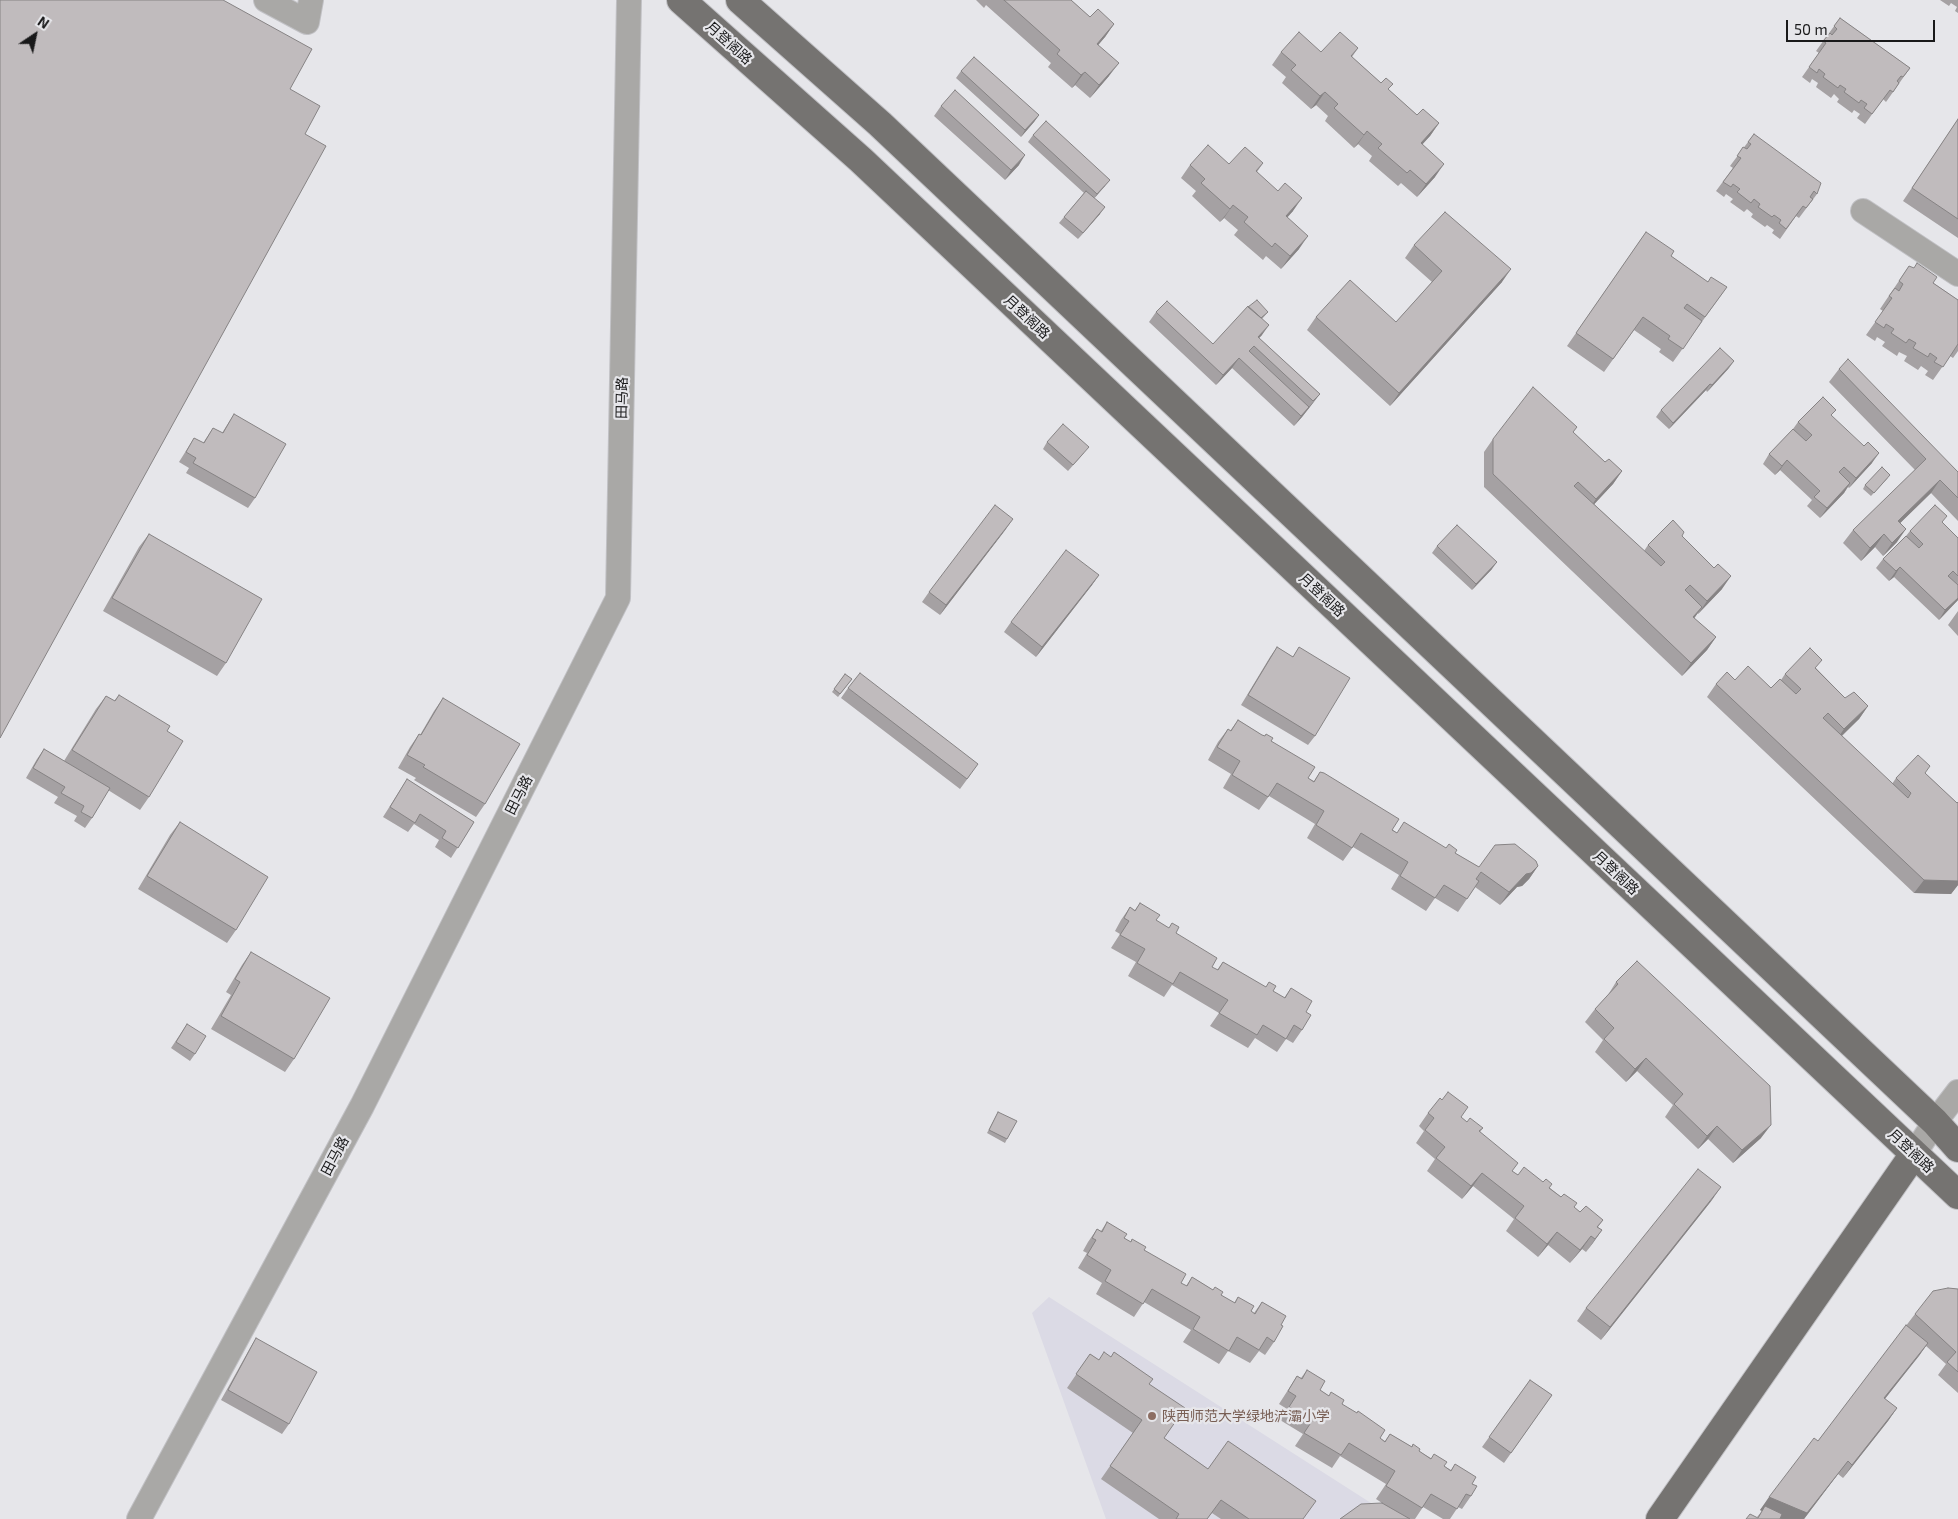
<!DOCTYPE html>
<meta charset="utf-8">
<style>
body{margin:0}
#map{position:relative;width:1958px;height:1519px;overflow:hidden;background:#e6e6ea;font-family:"Exo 2",sans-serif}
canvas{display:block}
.north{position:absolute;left:10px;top:10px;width:50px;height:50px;-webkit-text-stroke:4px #e6e6ea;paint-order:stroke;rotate:34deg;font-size:14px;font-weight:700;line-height:20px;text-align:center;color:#19191a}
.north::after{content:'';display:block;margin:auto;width:18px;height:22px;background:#19191a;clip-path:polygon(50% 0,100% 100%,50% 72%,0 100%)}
.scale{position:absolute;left:1786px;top:20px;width:149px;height:22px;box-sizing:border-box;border:2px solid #19191a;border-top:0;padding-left:6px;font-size:15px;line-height:18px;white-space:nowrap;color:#19191a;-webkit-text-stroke:4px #e6e6ea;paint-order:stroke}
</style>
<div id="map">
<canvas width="1958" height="1519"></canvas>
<div class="north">N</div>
<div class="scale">50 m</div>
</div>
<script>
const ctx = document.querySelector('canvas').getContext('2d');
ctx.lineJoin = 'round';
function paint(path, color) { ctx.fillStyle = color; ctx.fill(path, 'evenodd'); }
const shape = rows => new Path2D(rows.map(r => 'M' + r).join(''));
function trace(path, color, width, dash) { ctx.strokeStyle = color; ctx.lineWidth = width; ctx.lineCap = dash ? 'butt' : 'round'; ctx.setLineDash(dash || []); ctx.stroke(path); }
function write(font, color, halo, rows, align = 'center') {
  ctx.font = font + ' "Exo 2","Noto Sans SC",sans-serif'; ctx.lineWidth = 4.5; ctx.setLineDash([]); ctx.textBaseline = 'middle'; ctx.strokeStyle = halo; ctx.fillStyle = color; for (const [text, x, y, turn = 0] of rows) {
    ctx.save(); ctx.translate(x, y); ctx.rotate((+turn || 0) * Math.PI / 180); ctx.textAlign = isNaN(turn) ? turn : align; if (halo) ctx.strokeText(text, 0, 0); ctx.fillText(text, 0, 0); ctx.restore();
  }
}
paint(shape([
 [1049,1297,1396,1519,1106,1519,1032,1313]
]), '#dbdae5');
const minor = shape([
 [266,0,307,22,311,0],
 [1863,211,1958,274],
 [1914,1154,1935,1122,1958,1092],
 [139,1519,362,1106,618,598,629,0]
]);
const major = shape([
 [681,0,861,160,1958,1195],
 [740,0,880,124,1935,1122,1958,1148],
 [1660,1519,1914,1154]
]);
trace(minor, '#c1c1c5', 26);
trace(major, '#c1c1c5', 30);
trace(minor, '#a9a8a6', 24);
trace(major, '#757371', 28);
paint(shape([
 [976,0,1071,0,1090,17,1114,24,1105,37,1098,45,1109,76,1090,98,1075,85,1072,88,1048,67,1051,63,986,5,984,8],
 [1940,0,1958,0,1958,13,1955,11,1957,7,1951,3,1949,6],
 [1840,18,1910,68,1886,102,1883,99,1865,124,1857,118,1860,114,1854,110,1852,113,1837,102,1839,99,1834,94,1831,98,1816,87,1818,83,1812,79,1810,83,1802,77,1819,53,1816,51],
 [1358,48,1352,57,1417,115,1439,123,1430,136,1422,144,1435,177,1417,197,1401,183,1398,186,1369,161,1372,156,1358,144,1354,148,1325,121,1328,116,1316,105,1311,109,1282,83,1286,77,1272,65,1281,52,1321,52],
 [961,71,1039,115,1034,122,1021,137,956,78],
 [941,106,1019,165,1005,180,934,116],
 [1958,119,1958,238,1903,201],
 [1754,134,1817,194,1799,218,1796,216,1780,239,1772,233,1774,230,1767,225,1765,227,1751,217,1753,214,1747,209,1744,212,1730,202,1733,199,1726,194,1724,197,1716,191,1733,168,1730,166],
 [1033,135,1105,186,1094,198,1100,214,1078,239,1059,223,1084,193,1028,142],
 [1263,163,1257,172,1293,211,1287,218,1299,249,1281,269,1266,256,1263,260,1234,235,1238,230,1224,218,1220,222,1192,196,1196,191,1181,178,1190,165],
 [1646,232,1671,256,1708,282,1727,287,1673,362,1659,352,1661,349,1634,330,1604,372,1567,346],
 [1414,245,1502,282,1390,406,1307,330,1316,317,1396,322,1432,282,1405,258],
 [1909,266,1958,300,1958,351,1953,358,1950,356,1933,380,1925,375,1928,371,1921,366,1918,370,1904,361,1907,356,1899,352,1897,356,1882,346,1885,342,1877,337,1875,341,1866,335,1883,311,1880,309],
 [1248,307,1268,312,1262,319,1262,335,1259,338,1320,394,1302,417,1294,426,1232,368,1216,385,1149,322,1156,312,1213,344],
 [1729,368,1707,392,1706,390,1669,429,1656,417,1661,410],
 [1839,369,1958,472,1958,521,1931,493,1900,523,1897,542,1883,556,1875,547,1861,561,1843,543,1853,530,1915,470,1829,382],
 [234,414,255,498,248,508,186,473,189,468,179,462,194,438,203,443,213,428,222,433],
 [1832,416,1872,463,1849,488,1848,487,1844,493,1820,518,1807,506,1812,500,1780,470,1775,475,1763,464,1769,454,1793,429,1798,422],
 [1577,427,1573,432,1605,462,1622,471,1613,484,1594,504,1644,551,1648,545,1682,536,1722,589,1698,614,1698,613,1694,618,1716,637,1707,650,1682,676,1484,487,1484,452,1493,439],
 [1047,442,1084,453,1068,471,1043,449],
 [1888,478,1871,496,1863,489,1865,485],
 [1943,523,1958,538,1958,600,1939,620,1894,577,1889,581,1876,568,1883,559,1906,536,1910,531],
 [1006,529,940,615,922,602,929,592],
 [149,534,226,663,217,676,103,611,139,547],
 [1437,546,1492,569,1472,590,1432,553],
 [1099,575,1092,585,1036,657,1004,632,1011,622],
 [1958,611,1958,636,1948,625],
 [1277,647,1293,657,1299,647,1315,736,1308,745,1241,705,1270,657],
 [1816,668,1845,698,1868,706,1859,719,1842,736,1892,784,1896,778,1925,773,1957,803,1958,802,1958,885,1951,894,1914,893,1707,697,1716,684,1735,680,1771,688,1781,680,1785,674],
 [845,674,852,679,838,697,832,692],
 [848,688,971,774,960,789,841,698],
 [119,695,167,731,149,797,140,810,108,790,92,818,85,828,74,821,77,816,54,803,58,797,26,778,37,759,44,749,64,761,96,709,106,696,114,701],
 [443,698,485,804,476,817,414,780,416,778,398,768,410,747,419,734,420,735,434,711],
 [1238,720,1271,741,1308,778,1314,781,1320,772,1397,833,1446,848,1479,867,1538,866,1529,879,1522,886,1517,887,1500,905,1475,887,1458,912,1435,898,1426,911,1391,889,1399,875,1353,847,1343,861,1307,838,1315,824,1269,796,1259,810,1223,788,1231,774,1208,760,1218,742,1228,729,1230,731],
 [407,779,474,822,451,858,435,847,439,840,414,824,408,832,383,817],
 [180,822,236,930,227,943,138,889,170,835],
 [1140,903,1156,920,1176,933,1212,967,1217,970,1223,962,1284,998,1291,988,1306,1012,1302,1030,1293,1043,1286,1039,1277,1052,1255,1038,1248,1048,1210,1026,1219,1013,1172,985,1164,997,1128,976,1136,962,1111,948,1120,934,1115,931,1121,920,1130,907,1135,910],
 [251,952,294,1059,285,1072,211,1029,231,995,226,992,242,965],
 [1616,982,1761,1138,1733,1163,1708,1139,1698,1149,1696,1147,1665,1117,1673,1105,1637,1071,1626,1082,1595,1052,1603,1040,1585,1022,1595,1009,1608,995],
 [187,1024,195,1054,190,1061,171,1048],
 [998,1112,1007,1139,1005,1143,987,1133],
 [1428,1113,1461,1117,1467,1122,1483,1128,1480,1132,1512,1171,1518,1175,1550,1188,1580,1212,1603,1220,1598,1227,1602,1230,1586,1252,1582,1249,1570,1263,1548,1245,1538,1257,1506,1231,1514,1219,1473,1186,1462,1199,1427,1171,1435,1159,1416,1143,1424,1131,1419,1126],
 [1712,1200,1601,1340,1577,1321,1586,1308],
 [1107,1222,1124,1238,1144,1250,1181,1283,1186,1286,1192,1277,1234,1303,1238,1297,1251,1311,1254,1313,1262,1302,1281,1325,1274,1342,1265,1355,1259,1351,1250,1363,1228,1351,1219,1364,1183,1342,1191,1330,1144,1302,1134,1317,1096,1294,1102,1283,1078,1268,1087,1253,1083,1251,1088,1242,1097,1229,1101,1231],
 [1958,1289,1958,1393,1938,1375,1946,1364,1926,1346,1885,1399,1897,1408,1888,1421,1843,1478,1838,1474,1804,1519,1781,1519,1757,1517,1762,1511,1760,1510,1818,1441,1915,1314],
 [256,1338,289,1424,282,1434,221,1400,250,1348],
 [1090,1354,1099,1360,1149,1384,1164,1438,1208,1469,1303,1519,1221,1519,1212,1513,1207,1519,1159,1519,1101,1479,1133,1433,1067,1388],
 [1307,1370,1320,1390,1342,1404,1380,1438,1385,1441,1390,1434,1451,1470,1455,1464,1472,1484,1471,1496,1462,1509,1458,1507,1450,1519,1443,1519,1423,1507,1415,1519,1340,1519,1382,1503,1376,1499,1386,1484,1340,1456,1332,1468,1295,1446,1303,1434,1280,1420,1287,1409,1279,1404,1297,1376,1301,1378],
 [1530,1380,1552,1395,1504,1463,1482,1447]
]), '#a5a1a3');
paint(shape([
 [1114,24,1105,37,1088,57,1097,44],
 [1119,63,1109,76,1090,98,1099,85],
 [1085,72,1075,85,1072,88,1081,75],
 [1325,92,1316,105,1311,109,1320,96],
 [1039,115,1034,122,1021,137,1025,130],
 [1439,123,1430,136,1412,156,1421,143],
 [1367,131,1358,144,1354,148,1364,135],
 [1025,155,1019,165,1005,180,1011,170],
 [1444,164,1435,177,1417,197,1426,184],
 [1110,180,1105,186,1092,201,1097,194],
 [1302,198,1293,211,1276,229,1286,216],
 [1233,205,1224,218,1220,222,1230,209],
 [1105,207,1100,214,1078,239,1083,233],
 [1308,236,1299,249,1281,269,1290,256],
 [1511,269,1502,282,1390,406,1399,393],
 [1269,325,1262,335,1251,346,1258,337],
 [1239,358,1232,368,1216,385,1223,375],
 [1734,361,1729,368,1707,392,1712,385],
 [1710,384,1706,390,1669,429,1673,423],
 [1320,394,1302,417,1294,426,1301,416],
 [1879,453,1872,463,1849,488,1856,478],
 [1787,460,1780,470,1775,475,1782,466],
 [1622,471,1613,484,1587,512,1596,499],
 [1940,480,1931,493,1889,534,1898,521],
 [1850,483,1844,493,1820,518,1827,508],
 [1013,519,1006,529,940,615,946,605],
 [1906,529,1897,542,1883,556,1892,543],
 [1884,534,1875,547,1861,561,1870,548],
 [1497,562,1492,569,1472,590,1476,584],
 [1900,567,1894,577,1889,581,1896,571],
 [1099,575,1092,585,1036,657,1042,647],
 [1731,576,1722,589,1698,614,1707,601],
 [1958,598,1958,600,1939,620,1945,610],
 [1702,607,1693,620,1693,617],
 [1716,637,1707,650,1682,676,1691,663],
 [1868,706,1859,719,1835,742,1844,729],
 [1538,866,1529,879,1522,886,1517,887,1500,905,1509,892,1526,874],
 [1924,880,1958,881,1958,885,1951,894,1914,893],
 [1646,1058,1637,1071,1626,1082,1635,1069],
 [1771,1125,1761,1138,1733,1163,1742,1150],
 [1717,1126,1708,1139,1698,1149,1707,1136],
 [1482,1173,1473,1186,1462,1199,1471,1186],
 [1721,1187,1712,1200,1601,1340,1610,1327],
 [1602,1230,1593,1243,1586,1252,1595,1239],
 [1557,1232,1548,1245,1538,1257,1547,1244],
 [1591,1236,1582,1249,1570,1263,1580,1250],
 [1928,1343,1919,1356,1875,1411,1884,1398],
 [1897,1408,1888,1421,1843,1478,1852,1465],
 [1848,1461,1838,1474,1804,1519,1781,1519,1762,1511,1765,1506,1762,1511,1760,1510,1769,1497]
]), '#868384');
const building = shape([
 [0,0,223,0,312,49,290,89,320,106,305,134,326,146,0,738,0,0],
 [1004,0,1071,0,1090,17,1098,9,1114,24,1097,44,1119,63,1099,85,1085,72,1081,75,1057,54,1060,50,1004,0],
 [1840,18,1910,68,1903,77,1901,76,1897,81,1899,83,1893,92,1890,90,1872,114,1864,108,1867,104,1861,100,1859,103,1844,92,1846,89,1840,85,1838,88,1823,77,1825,74,1819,69,1817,73,1809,67,1826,43,1823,41,1830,33,1832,35,1837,29,1834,26,1840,18],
 [1299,32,1321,52,1340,32,1358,48,1351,56,1381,83,1386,78,1393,84,1388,89,1417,115,1423,109,1439,123,1421,143,1444,164,1426,184,1410,170,1407,173,1378,148,1382,144,1367,131,1364,135,1334,108,1338,104,1325,92,1320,96,1291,70,1296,65,1281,52,1299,32],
 [974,57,1039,115,1025,130,961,71,974,57],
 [955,90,1025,155,1011,170,941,106,955,90],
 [1958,119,1958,219,1912,188,1958,119],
 [1046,121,1110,180,1097,194,1033,135,1046,121],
 [1754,134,1821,183,1817,194,1814,191,1810,197,1813,199,1806,208,1803,206,1786,229,1779,223,1781,220,1774,215,1772,217,1758,207,1760,204,1754,199,1751,203,1737,192,1740,189,1733,184,1731,187,1723,182,1741,158,1737,156,1743,147,1747,149,1751,144,1748,142,1754,134],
 [1208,145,1229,164,1245,147,1263,163,1256,171,1278,191,1285,183,1302,198,1286,216,1308,236,1290,256,1275,243,1272,247,1244,222,1248,217,1233,205,1230,209,1201,183,1205,179,1190,165,1208,145],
 [1086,191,1105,207,1083,233,1064,217,1086,191],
 [1445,212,1511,269,1399,393,1316,317,1350,280,1396,322,1442,271,1414,245,1445,212],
 [1646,232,1674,251,1671,256,1708,282,1711,277,1727,287,1705,317,1687,304,1684,308,1702,321,1683,349,1668,339,1670,336,1643,317,1613,359,1576,333,1646,232],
 [1917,263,1937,277,1933,283,1958,300,1958,344,1943,367,1934,362,1937,358,1930,353,1928,357,1913,348,1916,343,1909,339,1906,343,1891,333,1894,329,1886,324,1884,328,1875,322,1892,298,1889,296,1895,288,1899,291,1903,284,1899,281,1909,266,1914,268,1917,263],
 [1257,300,1268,312,1261,318,1248,307,1257,300],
 [1167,301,1213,344,1248,306,1269,325,1258,337,1320,394,1313,401,1254,346,1249,351,1309,407,1301,416,1239,358,1223,375,1156,312,1167,301],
 [1720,348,1734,361,1712,385,1710,384,1673,423,1661,410,1720,348],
 [1848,359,1958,472,1958,498,1940,480,1898,521,1906,529,1892,543,1884,534,1870,548,1853,530,1926,459,1839,369,1848,359],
 [1533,387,1577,427,1573,432,1605,462,1609,459,1622,471,1596,499,1578,482,1574,486,1661,566,1665,562,1648,545,1673,520,1684,532,1682,536,1714,568,1718,564,1731,576,1707,601,1690,585,1685,590,1702,607,1693,617,1716,637,1691,663,1493,474,1493,439,1533,387],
 [1823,397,1836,410,1831,415,1864,446,1868,442,1879,453,1856,478,1844,467,1839,472,1850,483,1827,508,1814,497,1820,491,1787,460,1782,466,1769,454,1793,429,1806,441,1812,435,1798,422,1823,397],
 [234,414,286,444,255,498,193,463,196,458,186,452,194,438,204,443,213,428,223,433,234,414],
 [1063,424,1089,447,1073,465,1047,442,1063,424],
 [1882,467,1890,475,1874,493,1865,485,1882,467],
 [995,505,1013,519,946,605,929,592,995,505],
 [1935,505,1947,516,1942,522,1958,538,1958,576,1953,571,1948,576,1958,585,1958,598,1945,610,1900,567,1896,571,1883,559,1906,536,1919,548,1923,544,1910,531,1935,505],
 [1457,525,1497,562,1476,584,1437,546,1457,525],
 [149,534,262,599,226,663,112,598,149,534],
 [1066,550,1099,575,1042,647,1011,622,1066,550],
 [1277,647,1293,657,1299,647,1350,678,1315,736,1248,695,1277,647],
 [1810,648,1822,660,1815,668,1845,698,1854,692,1868,706,1844,729,1828,713,1823,718,1908,798,1911,793,1896,778,1918,755,1930,766,1925,773,1957,803,1958,802,1958,881,1924,880,1716,684,1727,672,1735,680,1748,666,1771,688,1780,679,1796,694,1801,689,1785,674,1810,648],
 [860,673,978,764,967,779,848,688,860,673],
 [845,674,852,679,840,694,834,689,845,674],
 [119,695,170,726,167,731,183,741,149,797,72,750,106,696,115,701,119,695],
 [443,698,520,744,485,804,423,767,425,765,407,755,419,734,421,735,443,698],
 [1238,720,1262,735,1265,736,1266,734,1273,738,1271,741,1315,767,1308,778,1314,782,1320,772,1324,773,1399,819,1392,830,1397,833,1404,822,1446,848,1449,844,1457,850,1455,853,1479,867,1495,845,1515,844,1536,861,1538,866,1531,873,1526,874,1509,892,1481,872,1476,879,1479,881,1467,899,1444,885,1435,898,1400,876,1408,862,1361,833,1352,848,1316,825,1324,811,1277,783,1268,797,1232,775,1240,761,1217,747,1228,729,1231,731,1238,720],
 [44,749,110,788,92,818,81,812,84,806,61,793,65,787,33,768,44,749],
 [407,779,474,822,458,848,442,838,446,831,420,814,415,823,390,807,407,779],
 [180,822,268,877,236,930,147,876,180,822],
 [1140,903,1160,915,1156,920,1169,928,1172,923,1179,927,1176,933,1217,958,1212,967,1218,970,1223,962,1266,987,1269,982,1276,986,1273,991,1285,998,1291,988,1312,1001,1306,1012,1311,1015,1302,1030,1294,1025,1286,1039,1263,1025,1257,1035,1219,1013,1228,1000,1180,972,1173,984,1137,963,1145,949,1120,935,1129,921,1124,918,1130,907,1135,911,1140,903],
 [251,952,330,998,294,1059,221,1016,240,982,235,979,251,952],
 [1637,961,1770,1086,1771,1125,1742,1150,1717,1126,1707,1136,1705,1134,1674,1104,1683,1094,1646,1058,1635,1069,1604,1039,1614,1028,1595,1009,1618,984,1616,982,1637,961],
 [187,1024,206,1036,195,1054,176,1042,187,1024],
 [1448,1092,1468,1107,1461,1117,1467,1122,1470,1118,1483,1128,1479,1131,1518,1163,1512,1171,1518,1175,1524,1167,1543,1182,1546,1179,1552,1184,1549,1188,1561,1197,1564,1194,1577,1203,1574,1207,1580,1212,1586,1206,1603,1220,1597,1227,1602,1230,1595,1239,1591,1236,1580,1250,1557,1232,1547,1244,1515,1218,1524,1206,1482,1173,1471,1186,1436,1158,1445,1147,1425,1130,1434,1118,1428,1113,1440,1098,1442,1100,1448,1092],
 [998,1112,1017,1121,1007,1139,989,1130,998,1112],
 [1698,1169,1721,1187,1610,1327,1586,1308,1698,1169],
 [1107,1222,1127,1234,1124,1238,1131,1242,1132,1239,1146,1247,1144,1250,1186,1274,1181,1283,1187,1286,1192,1277,1213,1290,1215,1287,1223,1292,1221,1295,1235,1303,1238,1297,1254,1306,1251,1311,1255,1314,1262,1302,1286,1316,1281,1325,1283,1326,1274,1342,1267,1337,1259,1350,1237,1337,1229,1351,1193,1329,1200,1317,1152,1289,1143,1304,1105,1281,1111,1270,1087,1255,1096,1240,1092,1238,1097,1229,1102,1232,1107,1222],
 [1948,1288,1958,1289,1958,1372,1947,1362,1956,1352,1915,1314,1933,1291,1948,1288],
 [1906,1325,1928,1343,1884,1398,1897,1408,1852,1465,1848,1461,1807,1513,1769,1497,1814,1438,1818,1441,1906,1325],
 [256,1338,317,1372,289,1424,228,1390,256,1338],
 [1104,1352,1111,1357,1114,1352,1153,1379,1149,1384,1185,1408,1164,1438,1208,1469,1228,1441,1316,1501,1303,1519,1249,1519,1221,1500,1207,1519,1176,1519,1179,1514,1110,1466,1142,1420,1076,1374,1090,1354,1099,1360,1104,1352],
 [1307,1370,1325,1381,1320,1390,1329,1396,1331,1392,1344,1400,1342,1404,1357,1413,1358,1411,1385,1430,1380,1438,1385,1442,1390,1434,1412,1447,1413,1444,1420,1449,1419,1451,1431,1459,1434,1454,1447,1462,1444,1466,1451,1471,1455,1464,1476,1477,1472,1484,1477,1486,1471,1496,1466,1494,1457,1509,1431,1494,1422,1508,1386,1486,1395,1471,1349,1443,1341,1455,1304,1433,1312,1421,1289,1407,1296,1396,1288,1391,1297,1376,1302,1379,1307,1370],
 [1530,1380,1552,1395,1511,1453,1489,1437,1530,1380],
 [1382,1503,1410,1519,1340,1519,1361,1504,1382,1503],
 [1765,1506,1782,1514,1780,1519,1746,1519,1750,1514,1758,1518,1765,1506]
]);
paint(building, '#c0bbbd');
trace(building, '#868384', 1);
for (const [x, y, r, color] of [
 [1152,1416,5,"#8d6e63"]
]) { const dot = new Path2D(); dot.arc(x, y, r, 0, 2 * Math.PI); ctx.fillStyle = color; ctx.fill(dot); trace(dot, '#e6e6ea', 2); }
write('14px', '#19191a', '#e6e6ea', [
 ["月登阁路",729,43,42],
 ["月登阁路",1027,317,43],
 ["田马路",622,398,-89],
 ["月登阁路",1322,595,43],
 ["田马路",519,795,-63],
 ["月登阁路",1616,873,43],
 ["月登阁路",1911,1151,43],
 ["田马路",335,1156,-62]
]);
write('14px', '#785e54', '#e6e6ea', [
 ["陕西师范大学绿地浐灞小学",1162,1416]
], 'left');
</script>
